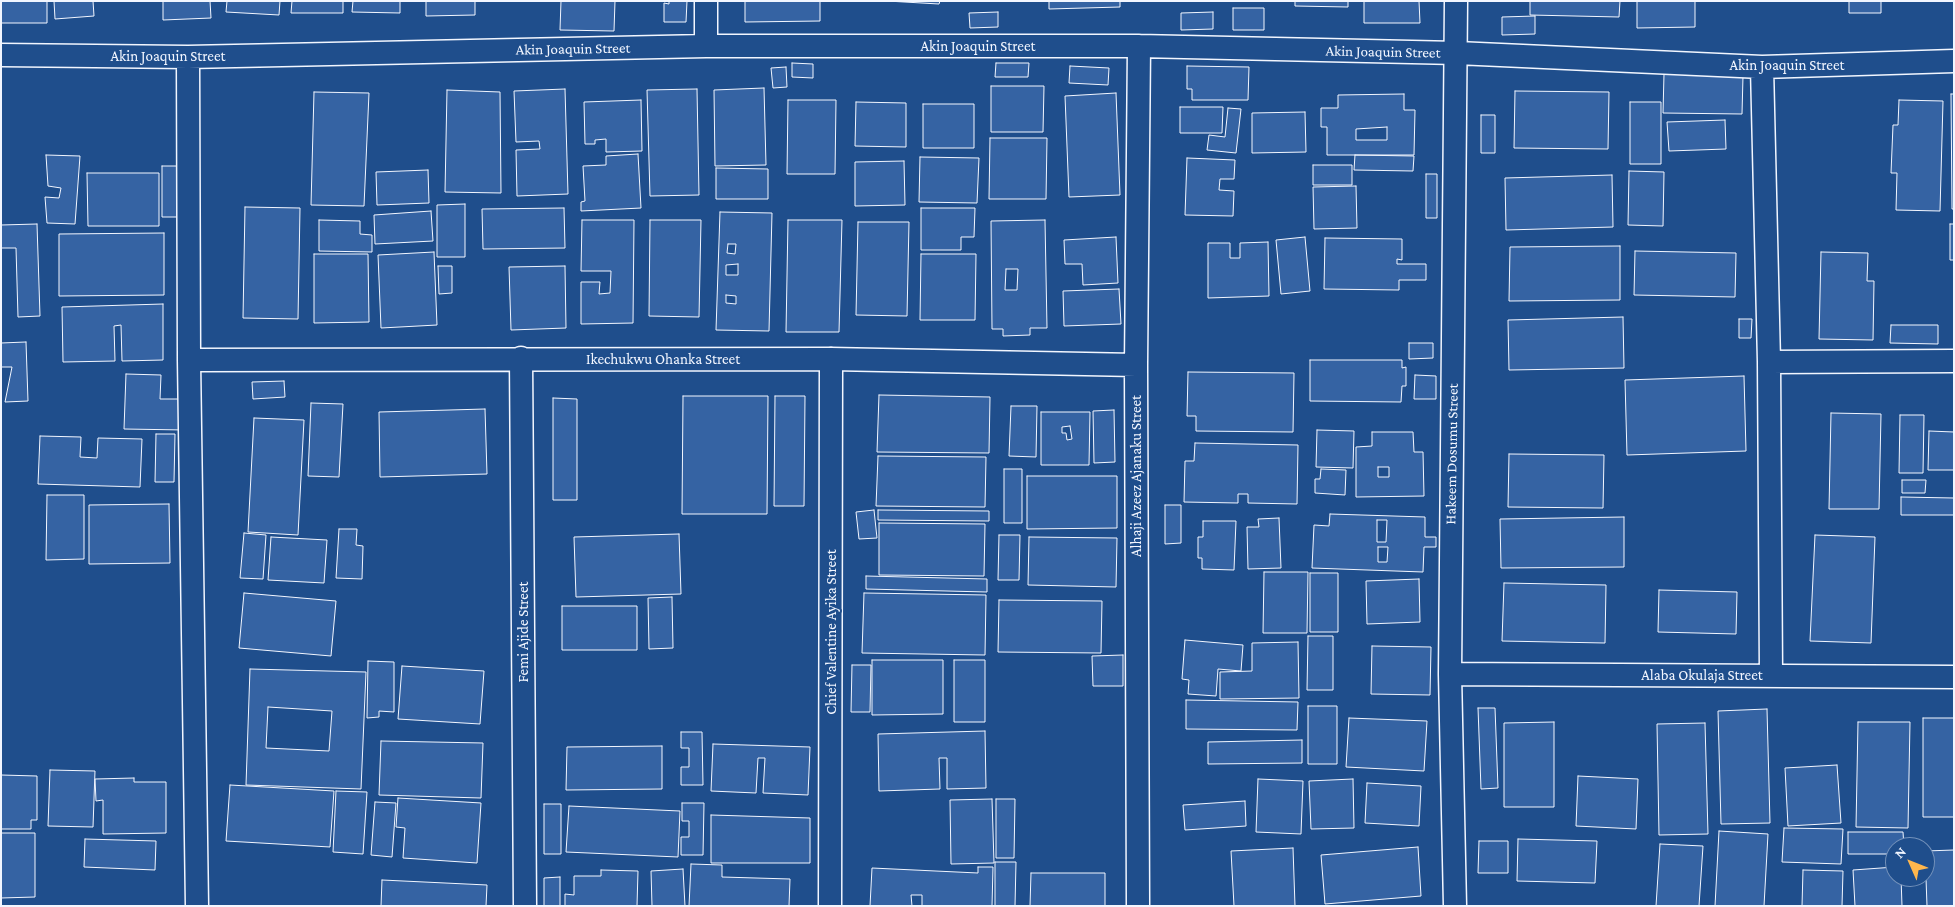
<!DOCTYPE html>
<style>
body{margin:0}
#map{position:relative;width:1955px;height:907px;overflow:hidden;background:#1f4e8c;font-family:"Crimson Pro",serif}
canvas{display:block}
.frame{position:absolute;inset:0;border:2px solid #f2f6ff;pointer-events:none}
.north{position:absolute;left:1885px;top:837px;width:50px;height:50px;box-sizing:border-box;background:#1f4e8c;border:1px solid #7391ba;border-radius:50%;rotate:314deg;font-size:14px;font-weight:700;line-height:20px;text-align:center;color:#f2f6ff}
.north::after{content:'';display:block;margin:auto;width:18px;height:22px;background:#ffb74d;clip-path:polygon(50% 0,100% 100%,50% 72%,0 100%)}
</style>
<div id="map">
<canvas width="1955" height="907"></canvas>
<div class="frame"></div>
<div class="north">N</div>
</div>
<script>
const ctx = document.querySelector('canvas').getContext('2d');
ctx.lineJoin = 'round';
function paint(path, color) { ctx.fillStyle = color; ctx.fill(path, 'evenodd'); }
const shape = rows => new Path2D(rows.map(r => 'M' + r).join(''));
function trace(path, color, width, dash) { ctx.strokeStyle = color; ctx.lineWidth = width; ctx.lineCap = dash ? 'butt' : 'round'; ctx.setLineDash(dash || []); ctx.stroke(path); }
function write(font, color, halo, rows, align = 'center') {
  ctx.font = font + ' "Crimson Pro",serif'; ctx.lineWidth = 4; ctx.setLineDash([]); ctx.textBaseline = 'middle'; ctx.strokeStyle = halo; ctx.fillStyle = color; for (const [text, x, y, turn = 0] of rows) {
    ctx.save(); ctx.translate(x, y); ctx.rotate((+turn || 0) * Math.PI / 180); ctx.textAlign = isNaN(turn) ? turn : align; if (halo) ctx.strokeText(text, 0, 0); ctx.fillText(text, 0, 0); ctx.restore();
  }
}
const building = shape([
 [1,1,47,1,47,23,1,23,1,1],
 [54,1,93,1,94,16,55,19,54,1],
 [163,1,210,1,211,18,163,20,163,1],
 [227,1,280,1,279,15,226,12,227,1],
 [292,1,343,1,343,13,291,13,292,1],
 [353,1,400,1,400,13,352,12,353,1],
 [426,1,475,1,475,15,426,16,426,1],
 [561,1,615,1,614,31,560,30,561,1],
 [669,1,687,1,686,22,664,22,664,3,669,4,669,1],
 [745,1,820,1,820,21,745,22,745,1],
 [887,1,940,1,939,4,887,1],
 [1049,1,1122,1,1120,1,1120,7,1049,9,1049,1],
 [1295,1,1348,1,1348,7,1295,6,1295,1],
 [1364,1,1419,1,1420,23,1364,23,1364,1],
 [1530,1,1620,1,1619,17,1530,15,1530,1],
 [1637,1,1695,1,1695,27,1637,28,1637,1],
 [1849,1,1881,1,1881,13,1849,13,1849,1],
 [1233,8,1264,8,1264,30,1233,30,1233,8],
 [998,12,998,27,970,28,969,13,998,12],
 [1213,12,1213,29,1181,30,1181,13,1213,12],
 [1535,16,1535,34,1502,35,1502,17,1535,16],
 [792,63,813,64,813,78,792,77,792,63],
 [996,63,1029,63,1028,77,995,77,996,63],
 [1070,66,1109,68,1108,85,1069,83,1070,66],
 [1187,66,1249,67,1248,100,1192,100,1192,89,1187,89,1187,66],
 [786,67,787,87,773,88,771,68,786,67],
 [1664,74,1743,76,1742,114,1663,113,1664,74],
 [991,86,1044,86,1043,132,991,132,991,86],
 [764,88,766,165,715,166,714,90,764,88],
 [565,89,568,194,517,196,516,150,540,149,539,141,516,142,514,91,565,89],
 [697,89,699,195,650,196,647,90,697,89],
 [447,90,500,92,501,193,445,192,447,90],
 [1515,91,1609,92,1608,149,1514,148,1515,91],
 [314,92,369,93,364,206,311,205,314,92],
 [1116,93,1120,195,1069,197,1065,96,1116,93],
 [1404,94,1404,110,1415,110,1414,155,1327,155,1327,127,1321,127,1321,108,1338,108,1338,95,1404,94],
 [1387,127,1387,140,1356,140,1356,129,1387,127],
 [1951,94,1954,94,1954,209,1952,209,1951,94],
 [641,100,642,151,606,152,606,139,595,140,595,144,585,144,584,102,641,100],
 [788,100,836,100,835,174,787,174,788,100],
 [1899,100,1943,101,1940,211,1896,210,1897,173,1891,173,1893,125,1898,125,1899,100],
 [856,102,906,103,906,147,855,146,856,102],
 [1630,102,1661,102,1661,164,1630,164,1630,102],
 [923,104,974,104,974,148,923,148,923,104],
 [1180,107,1223,107,1222,133,1180,133,1180,107],
 [1228,108,1241,109,1236,153,1207,150,1209,135,1225,137,1228,108],
 [1305,112,1306,152,1252,153,1252,113,1305,112],
 [1481,115,1495,115,1495,153,1481,153,1481,115],
 [1725,120,1726,149,1669,151,1667,122,1725,120],
 [990,138,1047,138,1046,199,989,199,990,138],
 [638,154,641,208,581,211,581,202,585,201,583,166,606,165,606,156,638,154],
 [46,155,80,156,75,224,47,223,45,197,59,198,61,188,48,186,46,155],
 [1355,155,1414,156,1413,171,1354,170,1355,155],
 [920,157,979,158,977,203,919,202,920,157],
 [1187,158,1235,160,1234,179,1220,179,1219,190,1234,191,1233,216,1185,215,1187,158],
 [904,161,905,205,855,206,855,162,904,161],
 [1313,165,1352,165,1352,185,1313,185,1313,165],
 [162,166,181,166,181,217,162,217,162,166],
 [716,168,768,169,768,199,716,199,716,168],
 [428,170,429,203,377,205,376,172,428,170],
 [1629,171,1664,172,1663,226,1628,225,1629,171],
 [87,173,159,173,159,226,88,226,87,173],
 [1426,174,1437,174,1437,218,1426,218,1426,174],
 [1612,175,1613,227,1506,230,1505,178,1612,175],
 [1356,186,1357,228,1314,229,1313,187,1356,186],
 [465,204,465,257,437,257,437,205,465,204],
 [245,207,300,208,298,319,243,318,245,207],
 [564,208,565,248,483,249,482,209,564,208],
 [921,208,975,208,974,237,961,237,961,250,921,250,921,208],
 [431,211,433,241,375,244,374,215,431,211],
 [720,212,772,213,769,331,716,330,720,212],
 [728,244,736,244,735,254,727,253,728,244],
 [738,264,738,275,726,275,726,265,738,264],
 [726,295,736,296,736,304,726,303,726,295],
 [319,220,360,221,360,234,372,235,372,252,319,251,319,220],
 [582,220,634,220,633,323,581,324,581,282,600,282,599,294,610,293,611,271,581,271,582,220],
 [650,220,701,220,699,317,649,316,650,220],
 [788,220,842,220,839,332,786,332,788,220],
 [1045,220,1047,328,1030,328,1030,335,1003,336,1003,329,992,329,991,221,1045,220],
 [1006,269,1018,269,1017,290,1005,290,1006,269],
 [858,222,909,222,907,316,856,315,858,222],
 [37,224,40,316,18,317,16,248,1,248,1,225,37,224],
 [1950,224,1954,224,1954,260,1950,260,1950,224],
 [164,233,164,295,59,296,59,234,164,233],
 [1116,237,1118,283,1083,285,1082,264,1065,264,1064,240,1116,237],
 [1305,237,1310,291,1281,294,1276,240,1305,237],
 [1325,238,1402,239,1402,260,1397,259,1397,264,1426,264,1426,280,1399,280,1399,290,1324,289,1325,238],
 [1268,242,1269,296,1208,298,1208,243,1230,243,1230,258,1240,258,1240,243,1268,242],
 [1620,246,1620,300,1509,301,1510,247,1620,246],
 [1635,251,1736,253,1735,297,1634,295,1635,251],
 [434,252,437,325,381,328,378,255,434,252],
 [1821,252,1868,253,1867,281,1874,281,1873,340,1819,339,1821,252],
 [314,254,368,254,369,322,314,323,314,254],
 [921,254,976,254,975,320,920,320,921,254],
 [438,266,452,266,452,293,439,294,438,266],
 [565,266,566,328,511,330,509,267,565,266],
 [1119,289,1121,324,1064,326,1063,291,1119,289],
 [163,304,163,360,122,361,121,325,114,326,115,361,63,362,62,307,163,304],
 [1623,317,1624,368,1509,370,1508,320,1623,317],
 [1739,319,1752,319,1751,338,1739,338,1739,319],
 [1891,325,1938,325,1938,344,1890,343,1891,325],
 [26,342,28,401,5,402,12,367,1,367,1,343,26,342],
 [1409,343,1433,343,1433,358,1409,359,1409,343],
 [1310,360,1402,360,1402,368,1406,367,1406,386,1402,386,1401,402,1310,401,1310,360],
 [1188,372,1294,373,1293,432,1196,431,1196,416,1187,416,1188,372],
 [126,374,161,375,160,399,186,399,185,430,124,429,126,374],
 [1415,375,1436,376,1436,399,1414,399,1415,375],
 [1744,376,1746,451,1627,455,1625,380,1744,376],
 [284,381,285,397,253,399,252,382,284,381],
 [879,395,990,397,989,453,877,452,879,395],
 [683,396,768,396,767,514,682,514,683,396],
 [775,396,805,396,804,506,774,506,775,396],
 [553,398,577,399,577,500,553,500,553,398],
 [311,403,343,404,339,477,308,476,311,403],
 [1011,406,1037,406,1036,457,1009,456,1011,406],
 [485,409,487,474,380,477,379,412,485,409],
 [1114,410,1115,462,1094,463,1093,411,1114,410],
 [1041,412,1090,412,1089,465,1041,465,1041,412],
 [1070,426,1072,439,1067,440,1066,433,1062,433,1062,427,1070,426],
 [1831,413,1881,414,1879,509,1829,509,1831,413],
 [1900,415,1924,415,1923,473,1899,473,1900,415],
 [254,418,304,420,298,535,248,532,254,418],
 [1317,430,1354,431,1353,468,1316,467,1317,430],
 [1929,431,1954,432,1954,470,1928,470,1929,431],
 [1372,432,1413,432,1414,452,1423,452,1424,496,1356,497,1356,447,1372,446,1372,432],
 [1378,467,1389,467,1389,477,1378,477,1378,467],
 [156,434,175,434,174,482,155,482,156,434],
 [40,436,81,437,80,457,97,458,98,438,142,439,140,487,38,484,40,436],
 [1195,443,1298,445,1297,504,1248,503,1248,494,1238,494,1238,503,1184,502,1185,461,1194,461,1195,443],
 [1509,454,1604,455,1603,508,1508,507,1509,454],
 [878,456,986,457,985,507,876,506,878,456],
 [1004,469,1022,469,1022,523,1004,523,1004,469],
 [1321,469,1346,470,1345,495,1315,493,1315,479,1320,479,1321,469],
 [1027,476,1117,476,1117,528,1027,529,1027,476],
 [1902,480,1926,480,1925,493,1902,493,1902,480],
 [47,495,84,495,84,559,46,560,47,495],
 [1901,497,1954,498,1954,515,1901,515,1901,497],
 [169,504,170,563,89,564,89,505,169,504],
 [1165,505,1181,505,1181,543,1165,544,1165,505],
 [874,510,877,538,859,539,856,512,874,510],
 [878,510,989,511,989,521,878,520,878,510],
 [1330,514,1425,517,1425,537,1436,537,1436,547,1424,547,1423,572,1312,568,1314,525,1329,526,1330,514],
 [1377,520,1387,520,1386,542,1377,542,1377,520],
 [1378,547,1388,547,1387,562,1378,562,1378,547],
 [1624,517,1624,567,1501,568,1500,519,1624,517],
 [1279,518,1281,568,1248,569,1247,527,1259,527,1258,519,1279,518],
 [1203,521,1236,521,1234,570,1202,569,1202,558,1198,558,1198,537,1203,537,1203,521],
 [879,523,985,524,984,576,879,575,879,523],
 [339,529,357,529,356,545,363,546,362,579,336,578,339,529],
 [244,533,266,535,263,579,240,578,244,533],
 [679,534,681,594,576,597,574,537,679,534],
 [999,535,1020,535,1019,580,998,580,999,535],
 [1815,535,1875,537,1871,643,1810,641,1815,535],
 [271,537,327,540,324,583,268,580,271,537],
 [1029,537,1117,538,1116,587,1028,585,1029,537],
 [1264,572,1308,572,1307,633,1263,633,1264,572],
 [1310,573,1338,573,1338,632,1310,632,1310,573],
 [866,576,987,579,987,592,866,589,866,576],
 [1419,579,1420,622,1367,624,1366,581,1419,579],
 [1504,583,1606,585,1605,643,1502,641,1504,583],
 [1659,590,1737,592,1736,634,1658,632,1659,590],
 [244,593,336,601,331,656,239,648,244,593],
 [864,593,986,595,985,655,862,653,864,593],
 [672,597,673,648,649,649,648,598,672,597],
 [999,600,1102,601,1101,653,998,652,999,600],
 [562,606,637,606,637,650,562,650,562,606],
 [1308,636,1333,636,1333,690,1307,690,1308,636],
 [1185,640,1243,645,1241,671,1218,669,1216,696,1188,694,1189,680,1182,679,1185,640],
 [1298,642,1299,698,1220,699,1220,672,1252,671,1252,643,1298,642],
 [1372,646,1431,647,1430,695,1371,694,1372,646],
 [1123,655,1123,686,1093,686,1092,656,1123,655],
 [872,660,943,660,943,714,872,715,872,660],
 [954,660,985,660,985,722,954,722,954,660],
 [368,661,394,662,394,712,379,711,379,717,367,718,368,661],
 [852,665,871,665,870,712,851,712,852,665],
 [402,666,484,671,480,724,398,719,402,666],
 [250,669,366,672,361,789,246,785,250,669],
 [268,707,332,711,329,751,266,748,268,707],
 [1186,700,1298,702,1297,730,1186,729,1186,700],
 [1308,706,1337,706,1337,764,1308,764,1308,706],
 [1478,708,1495,708,1498,788,1481,789,1478,708],
 [1767,709,1770,823,1721,824,1718,711,1767,709],
 [1349,718,1427,721,1424,771,1346,767,1349,718],
 [1923,718,1954,718,1954,817,1923,817,1923,718],
 [1554,722,1554,807,1504,807,1504,723,1554,722],
 [1858,722,1910,722,1908,828,1856,827,1858,722],
 [1705,723,1708,834,1659,835,1657,724,1705,723],
 [985,731,986,788,947,789,947,758,939,758,940,789,879,791,878,734,985,731],
 [681,732,702,732,703,785,681,785,681,767,689,767,689,748,681,748,681,732],
 [1302,740,1302,763,1208,764,1208,742,1302,740],
 [381,741,483,743,481,798,379,795,381,741],
 [713,744,810,747,808,795,763,793,765,758,758,758,756,793,711,791,713,744],
 [662,746,662,789,566,790,567,747,662,746],
 [1837,765,1841,823,1788,826,1785,768,1837,765],
 [50,770,95,771,93,827,48,826,50,770],
 [1,775,37,776,37,820,31,820,31,829,1,829,1,775],
 [1578,776,1638,779,1636,829,1576,826,1578,776],
 [134,778,134,782,166,782,166,833,103,834,103,800,96,801,95,779,134,778],
 [1258,779,1303,781,1301,834,1256,832,1258,779],
 [1353,779,1354,828,1311,829,1309,781,1353,779],
 [1367,783,1421,786,1419,826,1365,823,1367,783],
 [230,785,334,791,330,847,226,841,230,785],
 [336,791,367,792,363,854,333,852,336,791],
 [398,798,481,803,477,863,403,858,405,828,396,827,398,798],
 [992,799,994,863,951,864,950,800,992,799],
 [996,799,1015,799,1014,858,996,858,996,799],
 [1245,801,1246,826,1185,830,1183,805,1245,801],
 [375,802,396,803,392,857,371,855,375,802],
 [682,803,704,803,703,855,681,855,681,837,689,837,689,821,682,821,682,803],
 [544,804,561,804,561,854,544,854,544,804],
 [569,806,680,811,678,857,566,852,569,806],
 [711,815,810,818,810,863,711,863,711,815],
 [1784,828,1843,829,1841,864,1782,862,1784,828],
 [1719,831,1768,834,1764,906,1715,906,1719,831],
 [1848,832,1903,832,1904,847,1895,847,1895,854,1848,854,1848,832],
 [1,833,35,833,35,897,1,898,1,833],
 [85,839,156,841,155,870,84,867,85,839],
 [1518,839,1597,841,1595,883,1517,881,1518,839],
 [1479,841,1508,841,1508,873,1478,873,1479,841],
 [1660,844,1703,846,1699,906,1656,906,1660,844],
 [1418,847,1421,896,1325,904,1321,855,1418,847],
 [1293,848,1295,906,1234,906,1231,851,1293,848],
 [1954,850,1954,906,1927,906,1925,851,1954,850],
 [995,862,1016,862,1015,906,995,906,995,862],
 [691,864,722,865,722,877,790,879,789,906,689,906,691,864],
 [978,867,993,867,992,906,922,906,922,895,911,895,912,906,870,906,872,868,978,873,978,867],
 [1895,867,1895,877,1901,877,1902,906,1855,906,1853,870,1895,867],
 [683,869,685,906,652,906,651,871,683,869],
 [601,870,638,871,637,906,565,906,565,894,574,895,574,876,601,876,601,870],
 [1803,870,1843,871,1842,906,1802,906,1803,870],
 [1031,873,1105,873,1105,906,1030,906,1031,873],
 [560,877,560,906,544,906,544,878,560,877],
 [382,880,487,885,486,906,381,906,382,880]
]);
paint(building, '#3563a3');
trace(building, '#f2f6ff', 1);
const street = shape([
 [706,46,706,1],
 [1,55,188,57,706,46,1139,46,1457,53,1762,67,1954,61],
 [188,57,189,360,197,906],
 [1762,67,1769,362,1771,675],
 [521,358,525,906],
 [189,360,831,359,1136,365],
 [1769,362,1954,361],
 [1450,674,1954,677],
 [830,906,831,359],
 [1138,906,1136,365,1139,46],
 [1455,906,1450,674,1456,1]
]);
trace(street, '#f2f6ff', 25);
trace(street, '#1f4e8c', 22);
write('15px', '#f2f6ff', '#1f4e8c', [
 ["Akin Joaquin Street",978,46],
 ["Akin Joaquin Street",573,49,-1],
 ["Akin Joaquin Street",1383,52,1],
 ["Akin Joaquin Street",168,56],
 ["Akin Joaquin Street",1787,65],
 ["Ikechukwu Ohanka Street",663,359],
 ["Hakeem Dosumu Street",1452,454,-89],
 ["Alhaji Azeez Ajanaku Street",1136,476,-90],
 ["Femi Ajide Street",523,632,-90],
 ["Chief Valentine Ayika Street",831,632,-90],
 ["Alaba Okulaja Street",1702,675]
]);
</script>
